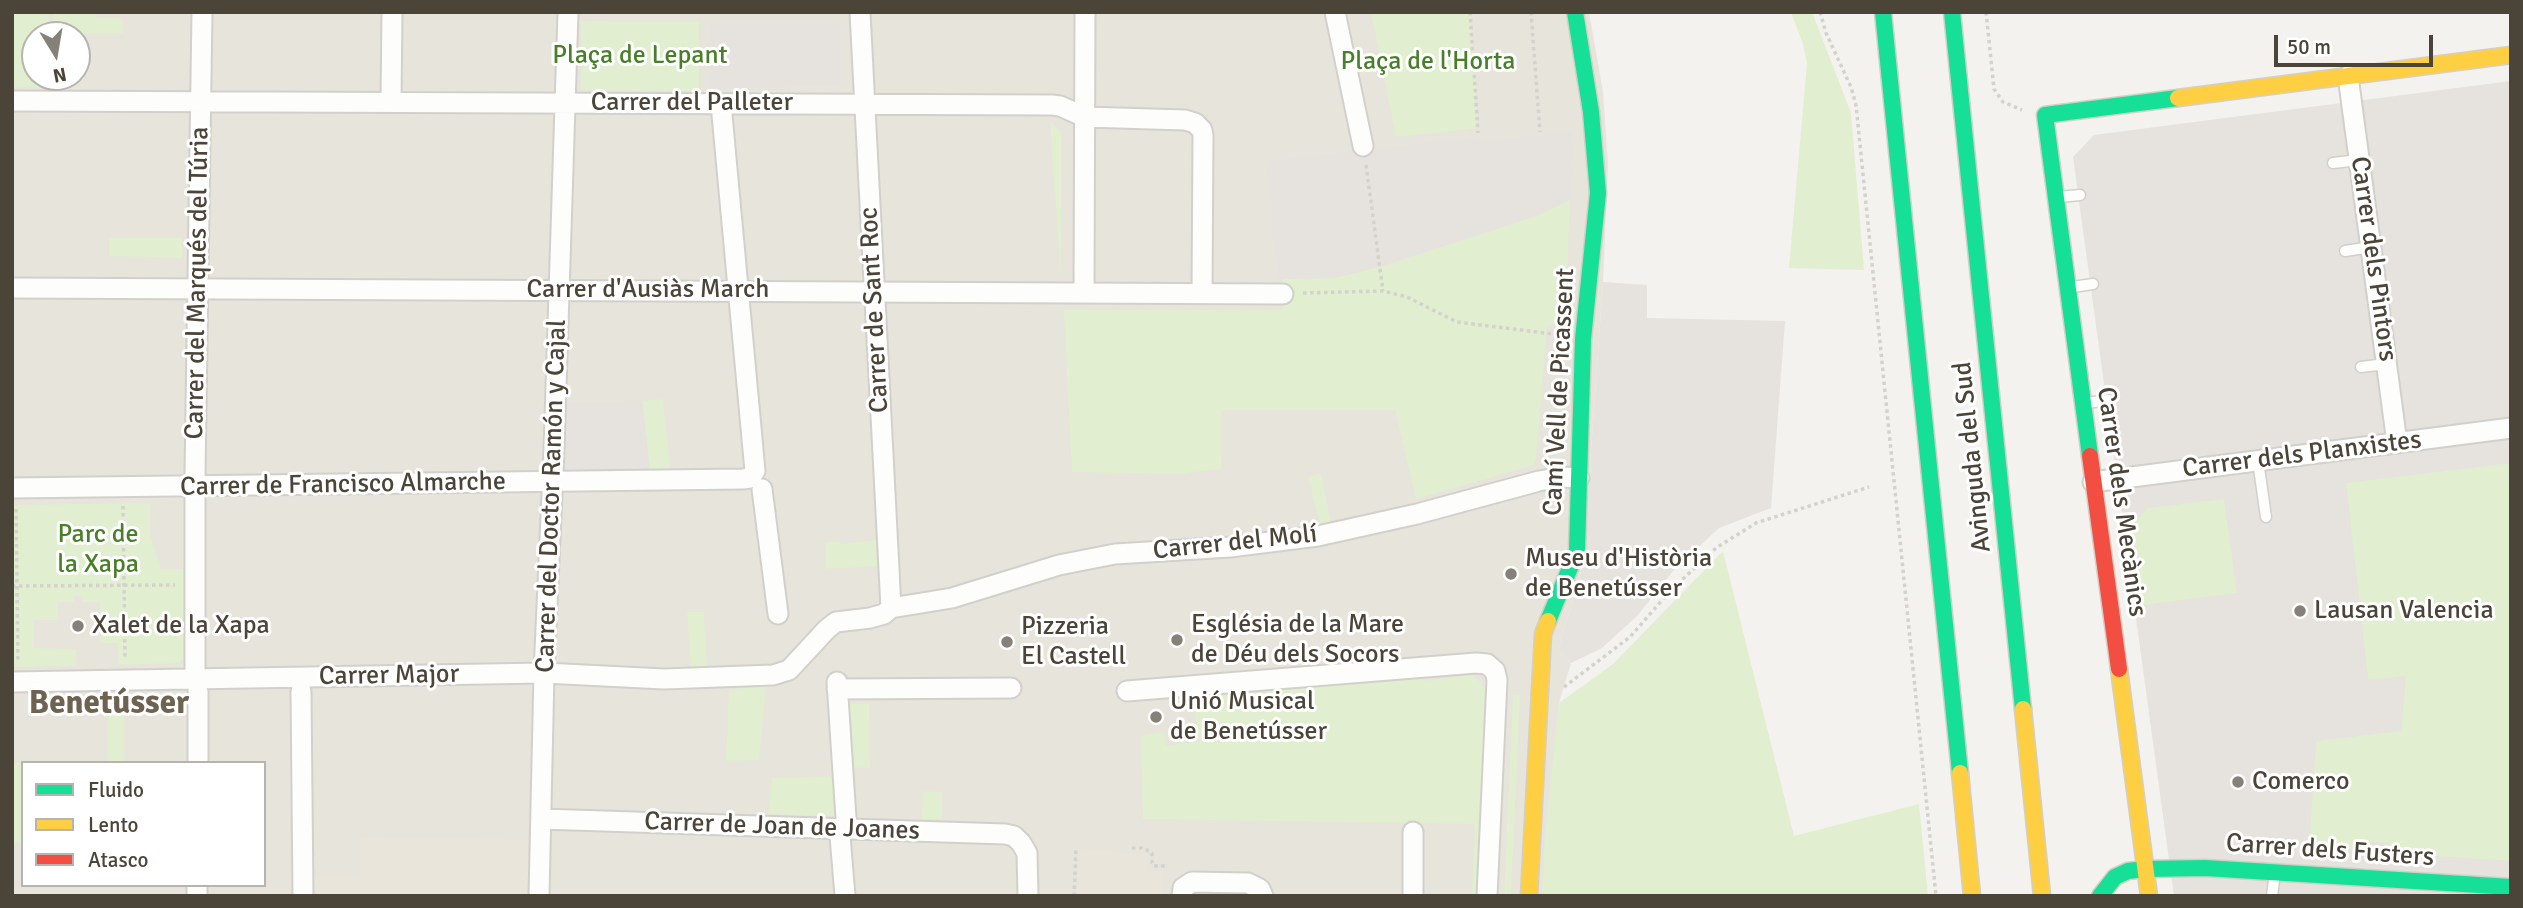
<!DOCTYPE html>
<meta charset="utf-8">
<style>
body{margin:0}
#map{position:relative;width:2523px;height:908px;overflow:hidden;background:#f4f2ee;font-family:Signika,sans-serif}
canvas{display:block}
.frame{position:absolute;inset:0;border:14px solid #4b4439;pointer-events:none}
.legend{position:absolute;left:21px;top:761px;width:245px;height:126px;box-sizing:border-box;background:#fff;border:2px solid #b7b4b0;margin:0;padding:9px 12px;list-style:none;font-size:21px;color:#4b4439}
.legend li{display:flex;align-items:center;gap:14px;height:35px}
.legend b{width:35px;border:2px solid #b7b4b0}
.north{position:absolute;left:21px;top:21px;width:70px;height:70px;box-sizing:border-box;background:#fff;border:2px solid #b7b4b0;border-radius:50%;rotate:169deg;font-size:19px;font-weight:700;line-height:28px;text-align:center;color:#4b4439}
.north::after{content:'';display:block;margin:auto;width:24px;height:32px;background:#868178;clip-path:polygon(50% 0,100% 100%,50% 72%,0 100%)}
.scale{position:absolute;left:2274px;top:35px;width:159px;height:32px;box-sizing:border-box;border:4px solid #4b4439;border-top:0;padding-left:9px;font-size:21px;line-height:24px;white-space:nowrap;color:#4b4439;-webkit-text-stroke:5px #fff;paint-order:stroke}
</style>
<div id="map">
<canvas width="2523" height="908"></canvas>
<div class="frame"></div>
<ul class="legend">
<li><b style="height:9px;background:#16e098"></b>Fluido</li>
<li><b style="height:9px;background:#ffcf43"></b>Lento</li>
<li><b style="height:9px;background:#f24e42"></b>Atasco</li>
</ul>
<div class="north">N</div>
<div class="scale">50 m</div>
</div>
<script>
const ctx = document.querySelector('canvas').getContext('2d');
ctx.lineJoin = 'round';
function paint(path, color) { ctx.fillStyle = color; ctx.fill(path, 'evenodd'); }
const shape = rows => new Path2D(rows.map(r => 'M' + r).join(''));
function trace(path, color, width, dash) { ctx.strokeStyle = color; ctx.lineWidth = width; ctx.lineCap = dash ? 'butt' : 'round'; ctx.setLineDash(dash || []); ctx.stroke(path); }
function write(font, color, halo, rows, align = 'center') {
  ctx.font = font + ' Signika,sans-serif'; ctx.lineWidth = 6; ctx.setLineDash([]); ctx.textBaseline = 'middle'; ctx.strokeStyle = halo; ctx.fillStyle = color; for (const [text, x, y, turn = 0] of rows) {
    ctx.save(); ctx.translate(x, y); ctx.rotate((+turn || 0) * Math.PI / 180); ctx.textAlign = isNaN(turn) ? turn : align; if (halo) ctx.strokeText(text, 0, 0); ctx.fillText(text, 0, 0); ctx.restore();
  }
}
paint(shape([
 [12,12,1589,12,1603,92,1608,165,1603,282,1583,565,1558,651,1571,663,1559,703,1542,896,12,896],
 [35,35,77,35,77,77,35,77],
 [23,763,264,763,264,885,23,885]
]), '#e7e4dc');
paint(shape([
 [2511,81,2511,896,2174,896,2073,157,2094,135],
 [1603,282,1647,285,1647,318,1785,321,1771,508,1719,528,1674,570,1637,616,1602,648,1571,663,1558,651,1583,565]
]), '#e6e2de');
paint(shape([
 [361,838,529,839,527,896,314,896,314,876,361,876],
 [1078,849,1117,850,1118,854,1147,854,1147,871,1163,871,1163,896,1077,896]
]), '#eae5da');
paint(shape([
 [12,12,49,12,50,35,35,35,35,77,50,77,50,87,12,87],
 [53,12,96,12,97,18,122,17,123,33,84,33,84,68,77,68,77,35,53,35],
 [1371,12,1470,12,1478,128,1396,137],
 [1791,12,1812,12,1851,113,1864,270,1789,268,1807,63,1803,44],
 [581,21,699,22,699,91,581,90],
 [1050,121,1061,132,1061,281],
 [1570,200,1566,308,1564,319,1547,326,1536,458,1534,465,1416,499,1395,410,1222,410,1221,469,1177,474,1072,472,1064,310,1282,310,1283,279,1335,278,1379,267,1536,216],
 [109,238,182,238,182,258,109,256],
 [663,399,670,471,650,471,642,401],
 [2511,463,2511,861,2389,853,2389,843,2362,841,2362,851,2309,847,2316,741,2401,731,2406,676,2368,680,2346,483],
 [1321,473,1331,523,1320,525,1308,477],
 [2224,499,2237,593,2136,606,2125,535,2147,508],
 [150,503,150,535,161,569,183,569,183,659,180,663,119,665,118,643,100,643,100,602,82,602,82,596,74,596,74,602,58,602,58,620,34,620,34,648,76,649,76,666,12,667,12,505],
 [876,540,878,566,826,569,825,542,840,541,841,544],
 [1723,551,1794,836,1919,804,1928,896,1542,896,1545,836,1559,703,1613,664],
 [687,612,704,612,707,670,691,670],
 [1422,673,1424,681,1473,675,1482,684,1482,687,1487,687,1482,896,1472,896,1475,824,1143,819,1141,736,1164,732,1166,746,1198,741,1193,695],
 [766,685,759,760,726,761,729,690],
 [1513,695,1520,695,1511,896,1504,896],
 [124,697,124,763,23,763,23,843,12,843,12,763,108,762,108,698],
 [844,704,869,704,870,768,848,767],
 [838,776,841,816,768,814,772,778],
 [923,791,942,792,942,819,921,819]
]), '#e1eecf');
paint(shape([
 [841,23,842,86,710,88,709,25],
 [2190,125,2193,153,2329,135,2366,408,2354,424,2135,452,2114,439,2075,158,2096,136],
 [1572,131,1574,168,1570,200,1536,216,1379,267,1335,278,1278,279,1266,161,1476,137,1483,141],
 [642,401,650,471,564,472,567,402],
 [2346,483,2351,530,2232,544,2224,499]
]), '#e6e3df');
const lane = shape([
 [2333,163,2359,160],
 [2059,197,2080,195],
 [2345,251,2371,247],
 [2072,287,2093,284],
 [2361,367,2386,364],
 [2087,403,2108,400],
 [2258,461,2266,517],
 [2272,896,2275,873]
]);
const street = shape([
 [860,12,891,608],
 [1335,12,1363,146],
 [2348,76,2397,443],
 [12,101,1052,105,1060,106,1085,117,1185,120,1195,123,1202,130,1203,135,1202,293],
 [391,102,392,12],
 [12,288,1283,294],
 [1084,292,1085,12],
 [2093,482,2511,428],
 [12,488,743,479,750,478,755,471,721,104],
 [762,489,778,614],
 [195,679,195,474,202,12],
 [12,682,544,673,664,679,773,675,789,670,827,629,836,622,870,618,884,614,891,608,952,598,1059,565,1115,554,1230,547,1318,536,1417,514,1539,481,1563,477,1579,478],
 [837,682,846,818],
 [837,689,1011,688],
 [301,691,303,896],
 [1127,691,1476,663,1487,664,1495,671,1497,680,1487,896],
 [198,763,198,691],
 [541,819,1005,834,1014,836,1021,843,1027,853,1028,896],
 [1413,832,1413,896],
 [840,836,845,896],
 [197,885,197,896],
 [539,896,544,673,554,449,568,12],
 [1182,896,1183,888,1192,882,1248,883,1260,889,1263,896]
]);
const fast = shape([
 [1883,12,1960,773],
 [1952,12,2023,709],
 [2090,456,2045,115,2178,98],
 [1548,621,1577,551,1583,339,1598,193,1591,112,1575,12],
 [2100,896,2115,877,2128,871,2145,869,2205,868,2511,887]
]);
const slow = shape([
 [2178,98,2511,55],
 [2119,669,2149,896],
 [2023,709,2042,896],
 [1960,773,1972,896],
 [1529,896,1543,634,1548,621]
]);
const jam = shape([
 [2090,456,2119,669]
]);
trace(lane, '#d2d0cb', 13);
trace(street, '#d2d0cb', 23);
trace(fast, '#d3cfc5', 19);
trace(slow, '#d3cfc5', 19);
trace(jam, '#d3cfc5', 19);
trace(shape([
 [1470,12,1478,133],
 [1531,12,1540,132],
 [1820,12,1826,33,1851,87,1856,105,1936,896],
 [1986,12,1994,89,2003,102,2022,110],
 [1366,165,1383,291],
 [1303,293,1383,291,1407,297,1457,322,1561,335],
 [123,506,125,659],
 [16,509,18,662],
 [12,586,175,585],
 [1564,687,1630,637,1670,591,1716,548,1756,523,1869,487],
 [1132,848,1142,848,1149,851,1152,853,1152,863,1154,866,1167,866],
 [1074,896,1076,849]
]), '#d3d2cc', 3.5, [3.5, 3.5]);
trace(lane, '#fdfdfc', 10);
trace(street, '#fdfdfc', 19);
trace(fast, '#16e098', 16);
trace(slow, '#ffcf43', 16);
trace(jam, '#f24e42', 16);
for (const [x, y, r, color] of [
 [1511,574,7,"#868178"],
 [2300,611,7,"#868178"],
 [78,626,7,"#868178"],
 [1177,640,7,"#868178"],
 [1007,642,7,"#868178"],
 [1156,717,7,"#868178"],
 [2238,782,7,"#868178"]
]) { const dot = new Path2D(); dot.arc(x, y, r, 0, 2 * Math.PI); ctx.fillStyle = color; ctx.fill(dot); trace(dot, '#fff', 2.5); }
write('26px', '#4a7f2a', '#fff', [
 ["Plaça de Lepant",640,56],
 ["Plaça de l'Horta",1428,62],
 ["Parc de",98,535],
 ["la Xapa",98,565]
]);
write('26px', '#4b4439', '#fff', [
 ["Carrer del Palleter",692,103],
 ["Carrer dels Pintors",2373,259,82],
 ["Carrer del Marqués del Túria",198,283,-89],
 ["Carrer d'Ausiàs March",648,290],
 ["Carrer de Sant Roc",875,310,-93],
 ["Camí Vell de Picassent",1560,392,-87],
 ["Carrer dels Planxistes",2302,455,-7],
 ["Avinguda del Sud",1973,457,-96],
 ["Carrer de Francisco Almarche",343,485,-1],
 ["Carrer del Doctor Ramón y Cajal",552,496,-88],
 ["Carrer dels Mecànics",2121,502,82],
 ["Carrer del Molí",1235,543,-6],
 ["Carrer Major",389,676,-1],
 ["Carrer de Joan de Joanes",782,827,2],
 ["Carrer dels Fusters",2330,851,4]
]);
write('26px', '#4b4439', '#fff', [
 ["Museu d'Història",1525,559],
 ["de Benetússer",1525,589],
 ["Lausan Valencia",2314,611],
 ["Església de la Mare",1191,625],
 ["de Déu dels Socors",1191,655],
 ["Xalet de la Xapa",92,626],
 ["Pizzeria",1021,627],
 ["El Castell",1021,657],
 ["Unió Musical",1170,702],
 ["de Benetússer",1170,732],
 ["Comerco",2252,782]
], 'left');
write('bold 33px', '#6e6250', '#fff', [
 ["Benetússer",109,704]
]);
</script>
